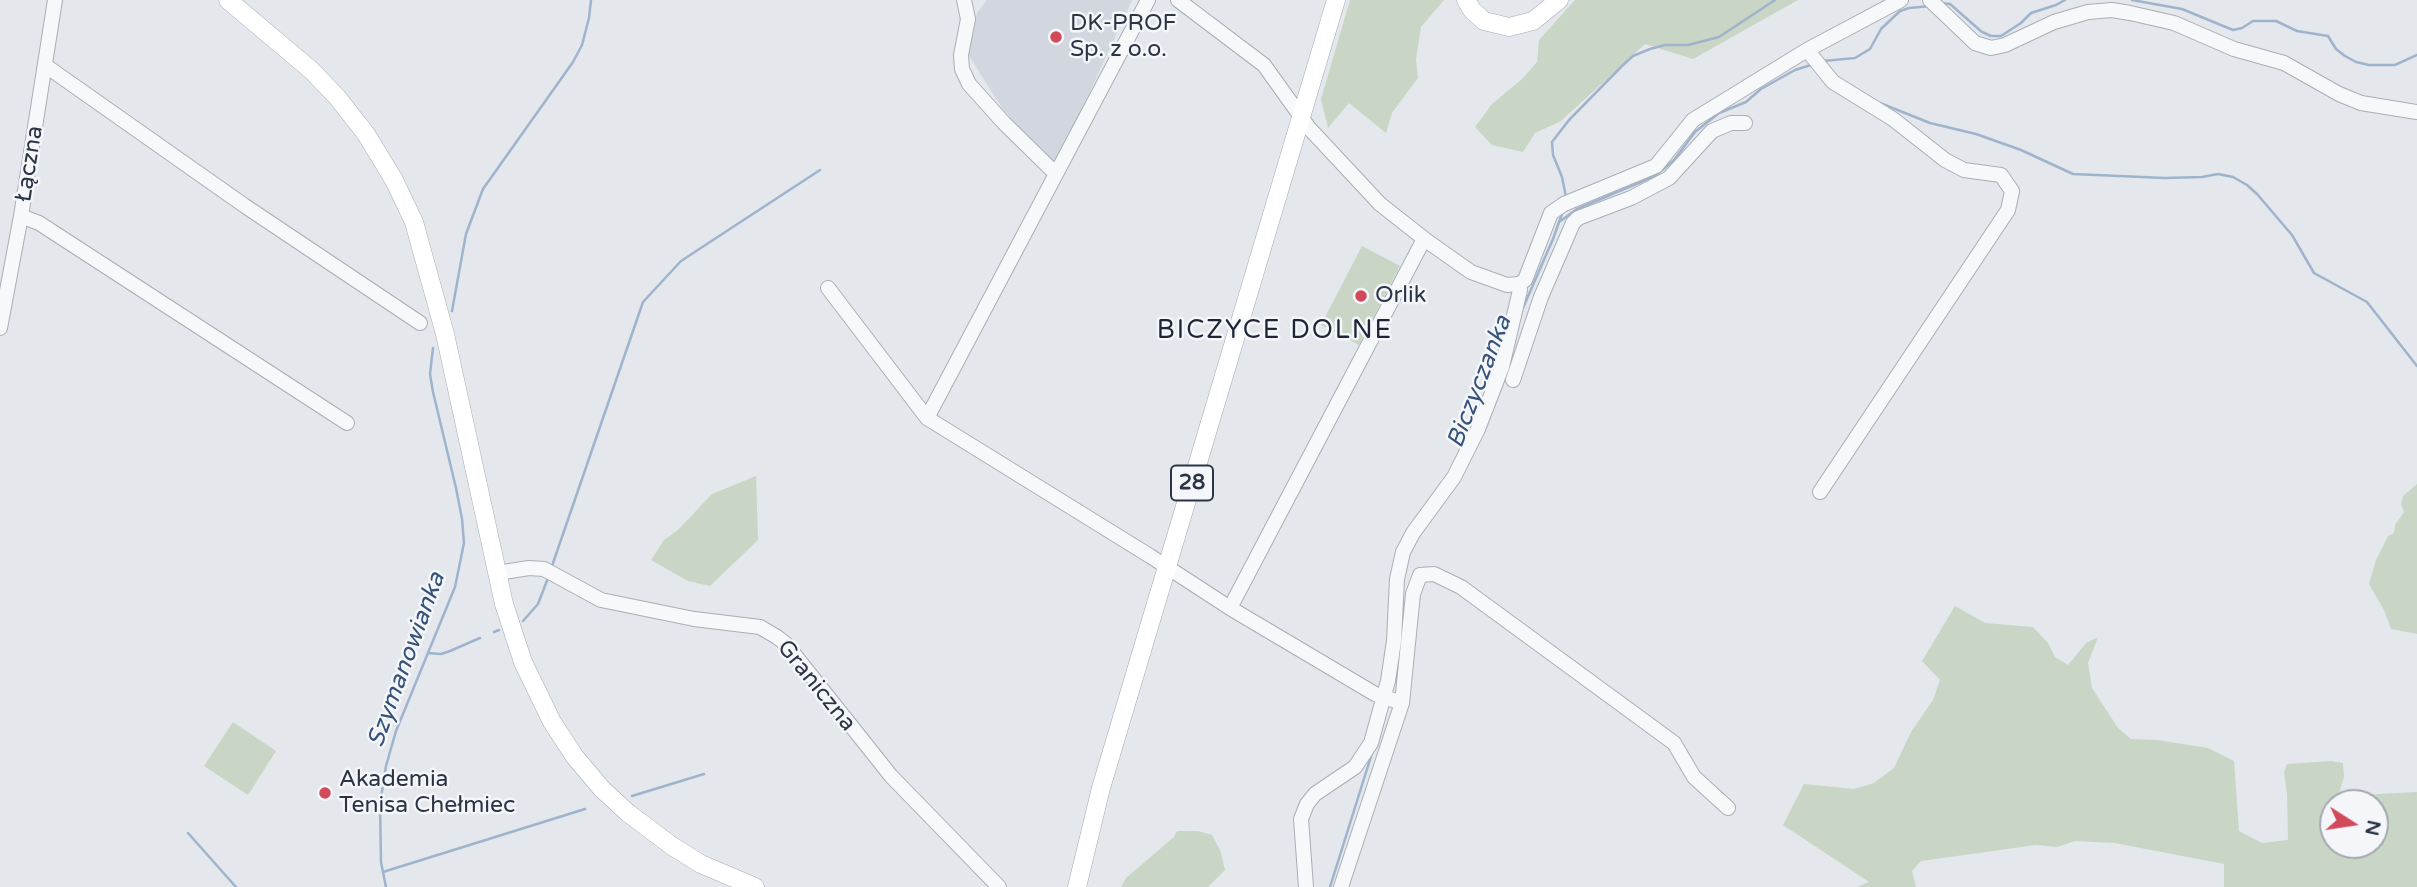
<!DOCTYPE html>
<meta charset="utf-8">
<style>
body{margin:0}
#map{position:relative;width:2417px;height:887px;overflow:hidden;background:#e4e7ec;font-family:"Varela Round",sans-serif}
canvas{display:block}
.north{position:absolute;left:2319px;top:789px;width:70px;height:70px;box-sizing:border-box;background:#f4f6f9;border:2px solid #a4a8b1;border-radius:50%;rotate:102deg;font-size:19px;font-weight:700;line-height:28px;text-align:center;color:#2b3445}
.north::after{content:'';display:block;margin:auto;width:24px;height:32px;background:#d1495b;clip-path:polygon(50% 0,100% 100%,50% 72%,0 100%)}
</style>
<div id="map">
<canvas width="2417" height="887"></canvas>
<div class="north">N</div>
</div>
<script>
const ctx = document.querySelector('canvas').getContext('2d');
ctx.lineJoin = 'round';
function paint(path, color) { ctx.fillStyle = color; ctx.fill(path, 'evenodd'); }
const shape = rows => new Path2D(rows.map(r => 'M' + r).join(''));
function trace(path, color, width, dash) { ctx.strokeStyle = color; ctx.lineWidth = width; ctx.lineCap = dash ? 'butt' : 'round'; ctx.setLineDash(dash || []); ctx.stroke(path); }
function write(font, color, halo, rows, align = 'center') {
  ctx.font = font + ' "Varela Round",sans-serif'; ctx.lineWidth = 5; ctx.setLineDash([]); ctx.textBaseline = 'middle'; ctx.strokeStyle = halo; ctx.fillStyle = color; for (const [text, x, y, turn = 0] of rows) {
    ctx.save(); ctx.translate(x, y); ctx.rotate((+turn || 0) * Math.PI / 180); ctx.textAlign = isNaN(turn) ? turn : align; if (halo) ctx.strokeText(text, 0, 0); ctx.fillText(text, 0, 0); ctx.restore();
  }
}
paint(shape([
 [987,0,1132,0,1055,168,1002,108,968,54,977,13]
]), '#d2d6de');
paint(shape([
 [1350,0,1444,0,1421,27,1416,59,1418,78,1392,113,1386,133,1349,103,1328,128,1321,99],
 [1575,0,1798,0,1693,59,1645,44,1561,121,1535,133,1523,152,1492,145,1475,127,1492,104,1522,79,1537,62,1539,40],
 [1362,246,1400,266,1359,345,1321,325],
 [756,476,758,540,710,586,688,581,651,560,664,540,678,530,712,494],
 [2417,484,2417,634,2391,629,2384,610,2369,584,2376,560,2388,536,2394,533,2395,525,2404,512,2401,504,2403,496],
 [1955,606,1985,623,2033,627,2048,643,2055,657,2068,665,2086,643,2098,637,2088,663,2092,688,2118,728,2131,739,2158,740,2208,748,2234,761,2239,831,2262,843,2288,840,2287,794,2284,772,2287,764,2331,761,2343,763,2344,777,2339,793,2357,799,2377,794,2417,792,2417,887,2224,887,2224,864,2115,843,2075,841,2057,847,2036,845,1921,861,1912,871,1916,887,1857,887,1869,882,1783,825,1804,784,1854,789,1874,783,1894,768,1911,732,1933,700,1940,680,1922,661],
 [2333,803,2375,803,2375,845,2333,845],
 [233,722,276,751,248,795,204,766],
 [1177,831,1198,831,1212,835,1220,850,1225,870,1208,887,1121,887,1126,878,1174,837]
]), '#c9d6c5');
trace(shape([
 [2132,0,2182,9,2233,30,2242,28,2253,21,2276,21,2297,31,2328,36,2336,49,2345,56,2356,62,2369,65,2395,65,2417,55],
 [1940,3,1950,4,1982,32,1991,36,2001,36,2021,23,2031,13,2056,5,2065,0],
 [1823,61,1855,58,1870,49,1881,29,1900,11,1909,8,1931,6],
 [1880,103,1930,123,1976,134,2021,150,2073,174,2165,178,2202,177,2218,174,2233,177,2247,185,2257,194,2292,235,2314,273,2367,302,2417,366],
 [1566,197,1562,177,1553,155,1552,142,1569,120,1622,66,1633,56,1650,49,1665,45,1688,45,1719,37,1775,0],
 [1559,222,1577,209,1655,176,1674,160,1695,132,1719,113,1746,102,1761,89,1795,70,1814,64],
 [1523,308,1553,239,1563,211],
 [452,311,466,234,483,189,573,62,582,45,589,18,591,0],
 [552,566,643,302,681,261,820,170],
 [523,621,538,604,548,578],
 [494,632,499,630],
 [428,653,441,654,450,651,480,638],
 [632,796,704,774],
 [188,833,236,887],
 [383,872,585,809],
 [386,887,381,862,380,804,386,766,396,731,455,587,464,543,462,519,456,488,433,392,430,374,433,348],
 [1330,887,1373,750]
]), '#9fb4cc', 2.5);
const minor = shape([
 [964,0,968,19,961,55,962,69,969,84,1004,123,1056,174],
 [1178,0,1264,65,1309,128,1380,204,1427,241,1471,272,1507,285,1519,284,1525,280,1551,213,1564,204,1656,166,1693,120,1807,50,1901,0],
 [1930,0,1975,43,1991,48,2005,45,2054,22,2088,12,2112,10,2130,13,2174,23,2234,49,2284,63,2339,94,2361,103,2417,112],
 [1807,50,1833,82,1893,119,1945,160,1964,170,2001,175,2012,191,2008,210,1820,492],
 [46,66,245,206,420,323],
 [21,216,39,223,347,423],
 [828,288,927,418,1150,556,1230,608,1375,694,1402,703],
 [0,328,21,216,55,0],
 [1513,380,1541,297,1573,223,1578,218,1631,198,1669,178,1712,131,1731,123,1745,123],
 [927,418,1148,0],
 [497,573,529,568,544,569,601,600,694,619,760,627,777,637,786,644,891,776,999,887],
 [1230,608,1424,239],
 [1306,887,1301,819,1307,804,1315,794,1355,767,1371,743,1388,681,1394,641,1397,579,1403,552,1413,533,1454,477,1478,429,1502,367,1520,290,1519,284],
 [1341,887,1402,703,1413,594,1420,575,1434,574,1461,587,1674,743,1694,777,1728,808]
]);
const major = shape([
 [228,0,311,70,337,97,366,134,394,180,414,222,445,334,504,604,523,662,552,722,575,757,602,789,628,813,672,846,701,864,755,887],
 [1466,0,1472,10,1484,21,1509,27,1533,21,1559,0],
 [1077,887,1101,788,1336,0]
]);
trace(minor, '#a9aeb7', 16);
trace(major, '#a3abb8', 19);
trace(minor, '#f7f8fa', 14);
trace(major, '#fff', 18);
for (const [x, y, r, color] of [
 [1056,37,7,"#d1495b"],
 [1361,296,7,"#d1495b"],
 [325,793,7,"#d1495b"]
]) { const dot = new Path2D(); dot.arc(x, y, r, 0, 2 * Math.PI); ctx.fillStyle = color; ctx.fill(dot); trace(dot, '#f4f6f9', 2.5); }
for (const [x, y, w] of [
 [1192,483,42]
]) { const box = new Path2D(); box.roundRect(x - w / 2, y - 17.5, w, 35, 5); ctx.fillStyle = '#f4f6f9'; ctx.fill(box); trace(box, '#2b3445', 2); }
write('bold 21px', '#2b3445', null, [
 ["28",1192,483]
]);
write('23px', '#2b3445', '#f4f6f9', [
 ["DK-PROF",1070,24],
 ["Sp. z o.o.",1070,50],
 ["Orlik",1375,296],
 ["Akademia",339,780],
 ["Tenisa Chełmiec",339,806]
], 'left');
write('23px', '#2b3445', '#f4f6f9', [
 ["Łączna",30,164,-81],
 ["Graniczna",816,686,51]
]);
write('italic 24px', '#34527a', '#f4f6f9', [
 ["Biczyczanka",1480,382,-69],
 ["Szymanowianka",407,660,-70]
]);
ctx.letterSpacing = '2px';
write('26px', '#1d2536', '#f4f6f9', [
 ["BICZYCE DOLNE",1275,331]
]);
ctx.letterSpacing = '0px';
</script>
